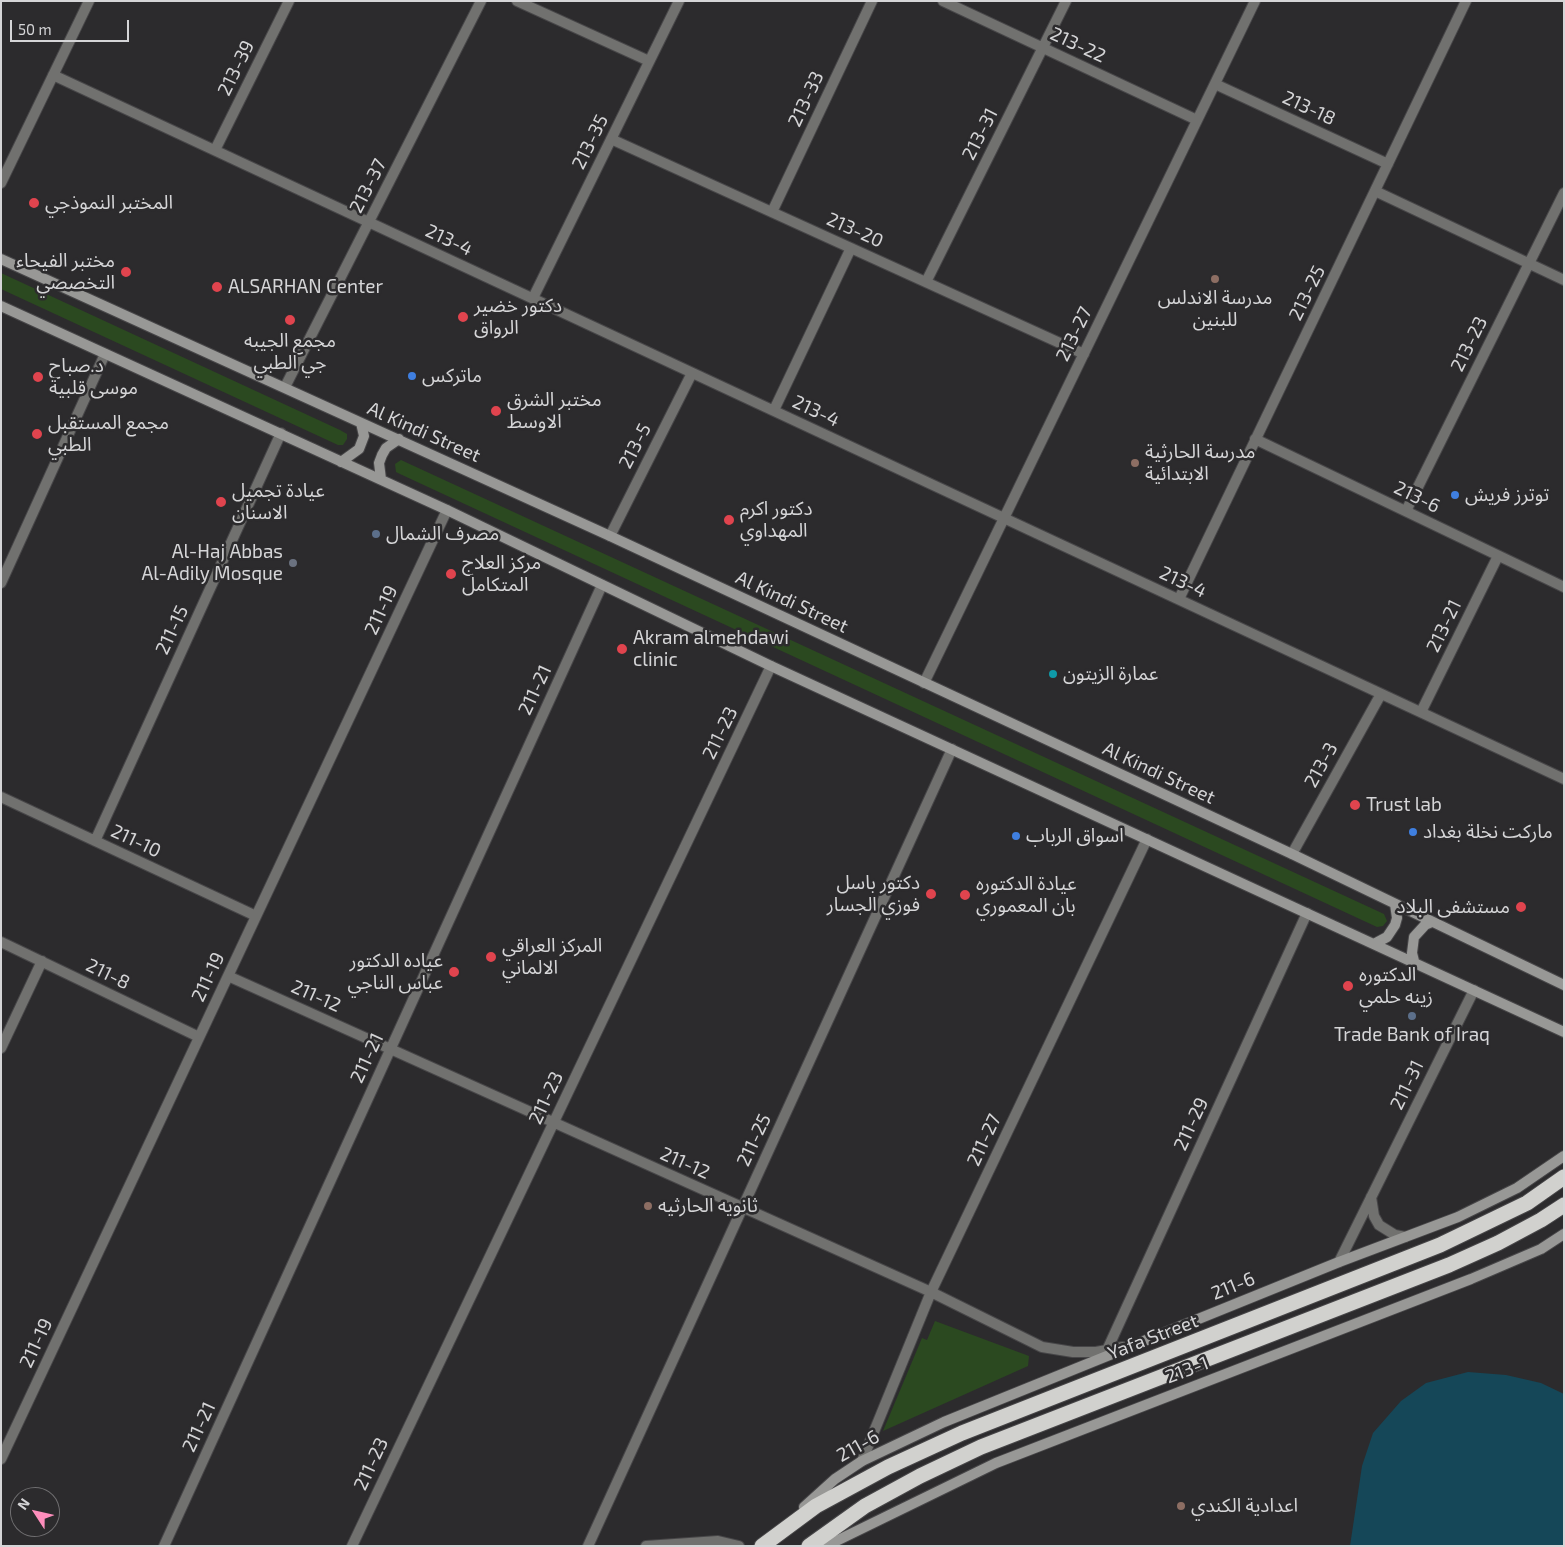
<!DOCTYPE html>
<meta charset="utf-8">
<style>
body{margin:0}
#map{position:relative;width:1565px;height:1547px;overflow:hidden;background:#2c2b2d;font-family:"Exo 2",sans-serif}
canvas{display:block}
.frame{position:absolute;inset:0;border:2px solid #d5d5d7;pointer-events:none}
.north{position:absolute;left:10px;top:1487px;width:50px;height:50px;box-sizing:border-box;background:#2c2b2d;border:1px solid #706f71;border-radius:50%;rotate:305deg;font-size:14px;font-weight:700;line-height:20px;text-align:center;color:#d5d5d7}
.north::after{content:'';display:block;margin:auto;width:18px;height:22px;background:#fe8ebc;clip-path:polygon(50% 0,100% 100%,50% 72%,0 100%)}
.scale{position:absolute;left:10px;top:20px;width:119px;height:22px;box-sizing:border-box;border:2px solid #d5d5d7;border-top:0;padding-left:6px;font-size:15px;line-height:18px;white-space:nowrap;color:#d5d5d7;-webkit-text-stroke:4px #2c2b2d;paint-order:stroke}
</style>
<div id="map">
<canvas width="1565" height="1547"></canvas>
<div class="frame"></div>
<div class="north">N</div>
<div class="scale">50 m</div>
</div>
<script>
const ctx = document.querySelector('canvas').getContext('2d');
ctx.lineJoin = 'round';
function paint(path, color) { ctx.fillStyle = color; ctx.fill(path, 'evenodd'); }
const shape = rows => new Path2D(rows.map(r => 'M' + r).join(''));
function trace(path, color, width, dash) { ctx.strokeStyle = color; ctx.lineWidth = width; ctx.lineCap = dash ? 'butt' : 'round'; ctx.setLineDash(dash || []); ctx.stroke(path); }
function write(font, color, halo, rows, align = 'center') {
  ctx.font = font + ' "Exo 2","Noto Sans Arabic",sans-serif'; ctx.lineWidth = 5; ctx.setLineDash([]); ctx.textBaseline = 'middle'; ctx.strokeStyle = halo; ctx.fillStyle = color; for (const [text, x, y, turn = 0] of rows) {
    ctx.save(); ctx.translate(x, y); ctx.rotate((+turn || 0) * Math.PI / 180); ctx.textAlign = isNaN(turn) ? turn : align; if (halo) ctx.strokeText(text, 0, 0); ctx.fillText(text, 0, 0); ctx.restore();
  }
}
paint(shape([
 [1,273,340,430,347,434,347,439,343,445,338,445,1,289],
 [401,460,1384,914,1387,921,1383,926,1377,927,400,474,396,472,395,464],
 [935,1321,1029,1356,1028,1366,883,1431,922,1338,927,1340]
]), '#2b4920');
paint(shape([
 [1468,1372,1506,1375,1541,1383,1564,1394,1564,1546,1350,1546,1362,1466,1373,1433,1401,1401,1426,1383]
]), '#154758');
const street = shape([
 [517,1,649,61],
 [943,1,1197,120],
 [53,75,1564,779],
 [1215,84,1388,164],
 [611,139,1084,354],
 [215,150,289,1],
 [1,183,89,1],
 [1375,191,1564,280],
 [772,212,872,1],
 [926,282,1066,1],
 [533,298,679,1],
 [285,387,481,1],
 [774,410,851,248],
 [1255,439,1564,587],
 [1406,511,1564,193],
 [610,536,692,373],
 [1,583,105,354],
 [1179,599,1466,1],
 [924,683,1255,1],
 [1421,712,1498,556],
 [1,797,256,916],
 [95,841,281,433],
 [1292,854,1381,694],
 [1,942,199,1037],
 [228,976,931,1292,1042,1347,1073,1352,1096,1352,1123,1347],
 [1,1048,42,961],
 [1371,1197,1374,1216,1379,1225,1395,1235,1405,1237],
 [1339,1262,1474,990],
 [1107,1350,1307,913],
 [1,1459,447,510],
 [862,1461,931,1292,1147,839],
 [164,1546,602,585],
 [352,1546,771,666],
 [588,1546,952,749],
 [646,1546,718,1541,739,1546]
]);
const secondary = shape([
 [1,259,610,536,1292,854,1564,985],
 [1,306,447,510,771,666,1564,1032],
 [341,462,359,449,364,436,361,423],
 [381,479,379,463,382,455,386,448,399,439],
 [1374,944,1387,937,1395,925,1397,918,1395,904],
 [1414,961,1412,953,1414,937,1425,925,1432,922],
 [804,1507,835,1479,862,1461,944,1422,1339,1262,1458,1217,1517,1188,1564,1156],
 [826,1546,996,1463,1471,1279,1541,1249,1564,1234]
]);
const highway = shape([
 [762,1546,816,1506,888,1467,962,1433,1440,1245,1527,1203,1564,1177],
 [809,1546,865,1506,920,1476,981,1447,1449,1265,1498,1243,1541,1220,1564,1205]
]);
trace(street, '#474648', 12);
trace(secondary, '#474648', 12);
trace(highway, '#474648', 17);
trace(street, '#71716f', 10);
trace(secondary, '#989896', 10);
trace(highway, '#d1d1ce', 15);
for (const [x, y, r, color] of [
 [34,203,6,"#e0444e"],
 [126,272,6,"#e0444e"],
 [1215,279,5,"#8d6e63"],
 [217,287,6,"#e0444e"],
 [463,317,6,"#e0444e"],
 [290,320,6,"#e0444e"],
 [412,376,5,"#3f7fe0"],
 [38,377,6,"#e0444e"],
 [496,411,6,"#e0444e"],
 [37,434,6,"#e0444e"],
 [1135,463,5,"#8d6e63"],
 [1455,495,5,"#3f7fe0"],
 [221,502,6,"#e0444e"],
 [729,520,6,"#e0444e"],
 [376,534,5,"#5c6f8a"],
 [293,563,5,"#6b7280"],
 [451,574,6,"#e0444e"],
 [622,649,6,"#e0444e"],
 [1053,674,5,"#0f9aa8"],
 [1355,805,6,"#e0444e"],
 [1413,832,5,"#3f7fe0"],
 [1016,836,5,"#3f7fe0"],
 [931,894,6,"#e0444e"],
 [965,895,6,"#e0444e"],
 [1521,907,6,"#e0444e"],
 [491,957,6,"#e0444e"],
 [454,972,6,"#e0444e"],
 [1348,986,6,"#e0444e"],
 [1412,1016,5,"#5c6f8a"],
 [648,1206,5,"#8d6e63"],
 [1181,1506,5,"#8d6e63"]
]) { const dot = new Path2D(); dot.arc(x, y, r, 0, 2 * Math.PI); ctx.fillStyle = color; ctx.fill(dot); trace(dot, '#2c2b2d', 2); }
write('19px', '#d5d5d7', '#2c2b2d', [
 ["213-22",1078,45,25],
 ["213-39",236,68,-64],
 ["213-33",806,99,-65],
 ["213-18",1309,108,25],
 ["213-31",980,134,-63],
 ["213-35",590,142,-64],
 ["213-37",368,186,-63],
 ["213-20",855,230,24],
 ["213-4",449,240,25],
 ["213-25",1307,293,-64],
 ["213-27",1074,334,-64],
 ["213-23",1469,344,-64],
 ["213-4",816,411,25],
 ["Al Kindi Street",424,432,24],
 ["213-5",635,446,-63],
 ["213-6",1417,497,26],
 ["213-4",1183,582,25],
 ["Al Kindi Street",792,602,25],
 ["211-19",381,610,-65],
 ["213-21",1444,626,-64],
 ["211-15",172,630,-65],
 ["211-21",535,690,-65],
 ["211-23",720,733,-64],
 ["213-3",1321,765,-61],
 ["Al Kindi Street",1159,773,25],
 ["211-10",136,841,25],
 ["211-8",108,974,26],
 ["211-19",208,977,-65],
 ["211-12",316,996,24],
 ["211-21",367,1058,-65],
 ["211-31",1407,1085,-64],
 ["211-23",546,1098,-65],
 ["211-29",1191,1124,-65],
 ["211-25",754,1140,-65],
 ["211-27",984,1140,-65],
 ["211-12",685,1163,24],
 ["211-6",1233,1286,-22],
 ["Yafa Street",1153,1337,-21],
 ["211-19",36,1343,-65],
 ["213-1",1187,1370,-21],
 ["211-21",199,1427,-65],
 ["211-6",858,1446,-29],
 ["211-23",371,1464,-65]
]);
write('19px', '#d5d5d7', '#2c2b2d', [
 ["المختبر النموذجي",45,203],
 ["مختبر الفيحاء",115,261,"right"],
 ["التخصصي",115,283,"right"],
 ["ALSARHAN Center",228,287],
 ["مدرسة الاندلس",1215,298,"center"],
 ["للبنين",1215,320,"center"],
 ["دكتور خضير",474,306],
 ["الرواق",474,328],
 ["مجمع الجيبه",290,341,"center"],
 ["جي الطبي",290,363,"center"],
 ["د.صباح",49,366],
 ["موسى قلبية",49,388],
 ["ماتركس",422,376],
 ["مختبر الشرق",507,400],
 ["الاوسط",507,422],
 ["مجمع المستقبل",48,423],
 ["الطبي",48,445],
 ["مدرسة الحارثية",1145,452],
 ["الابتدائية",1145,474],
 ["عيادة تجميل",232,491],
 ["الاسنان",232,513],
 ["توترز فريش",1465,495],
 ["دكتور اكرم",740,509],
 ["المهداوي",740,531],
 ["مصرف الشمال",386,534],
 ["Al-Haj Abbas",283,552,"right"],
 ["Al-Adily Mosque",283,574,"right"],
 ["مركز العلاج",462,563],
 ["المتكامل",462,585],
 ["Akram almehdawi",633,638],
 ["clinic",633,660],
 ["عمارة الزيتون",1063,674],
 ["Trust lab",1366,805],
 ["ماركت نخلة بغداد",1423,832],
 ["اسواق الرباب",1026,836],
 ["دكتور باسل",920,883,"right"],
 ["فوزي الجسار",920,905,"right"],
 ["عيادة الدكتوره",976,884],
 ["بان المعموري",976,906],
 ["مستشفى البلاد",1510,907,"right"],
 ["المركز العراقي",502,946],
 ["الالماني",502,968],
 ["عياده الدكتور",443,961,"right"],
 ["عباس الناجي",443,983,"right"],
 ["الدكتوره",1359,975],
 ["زينه حلمي",1359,997],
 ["Trade Bank of Iraq",1412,1035,"center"],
 ["ثانويه الحارثيه",658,1206],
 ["اعدادية الكندي",1191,1506]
], 'left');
</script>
